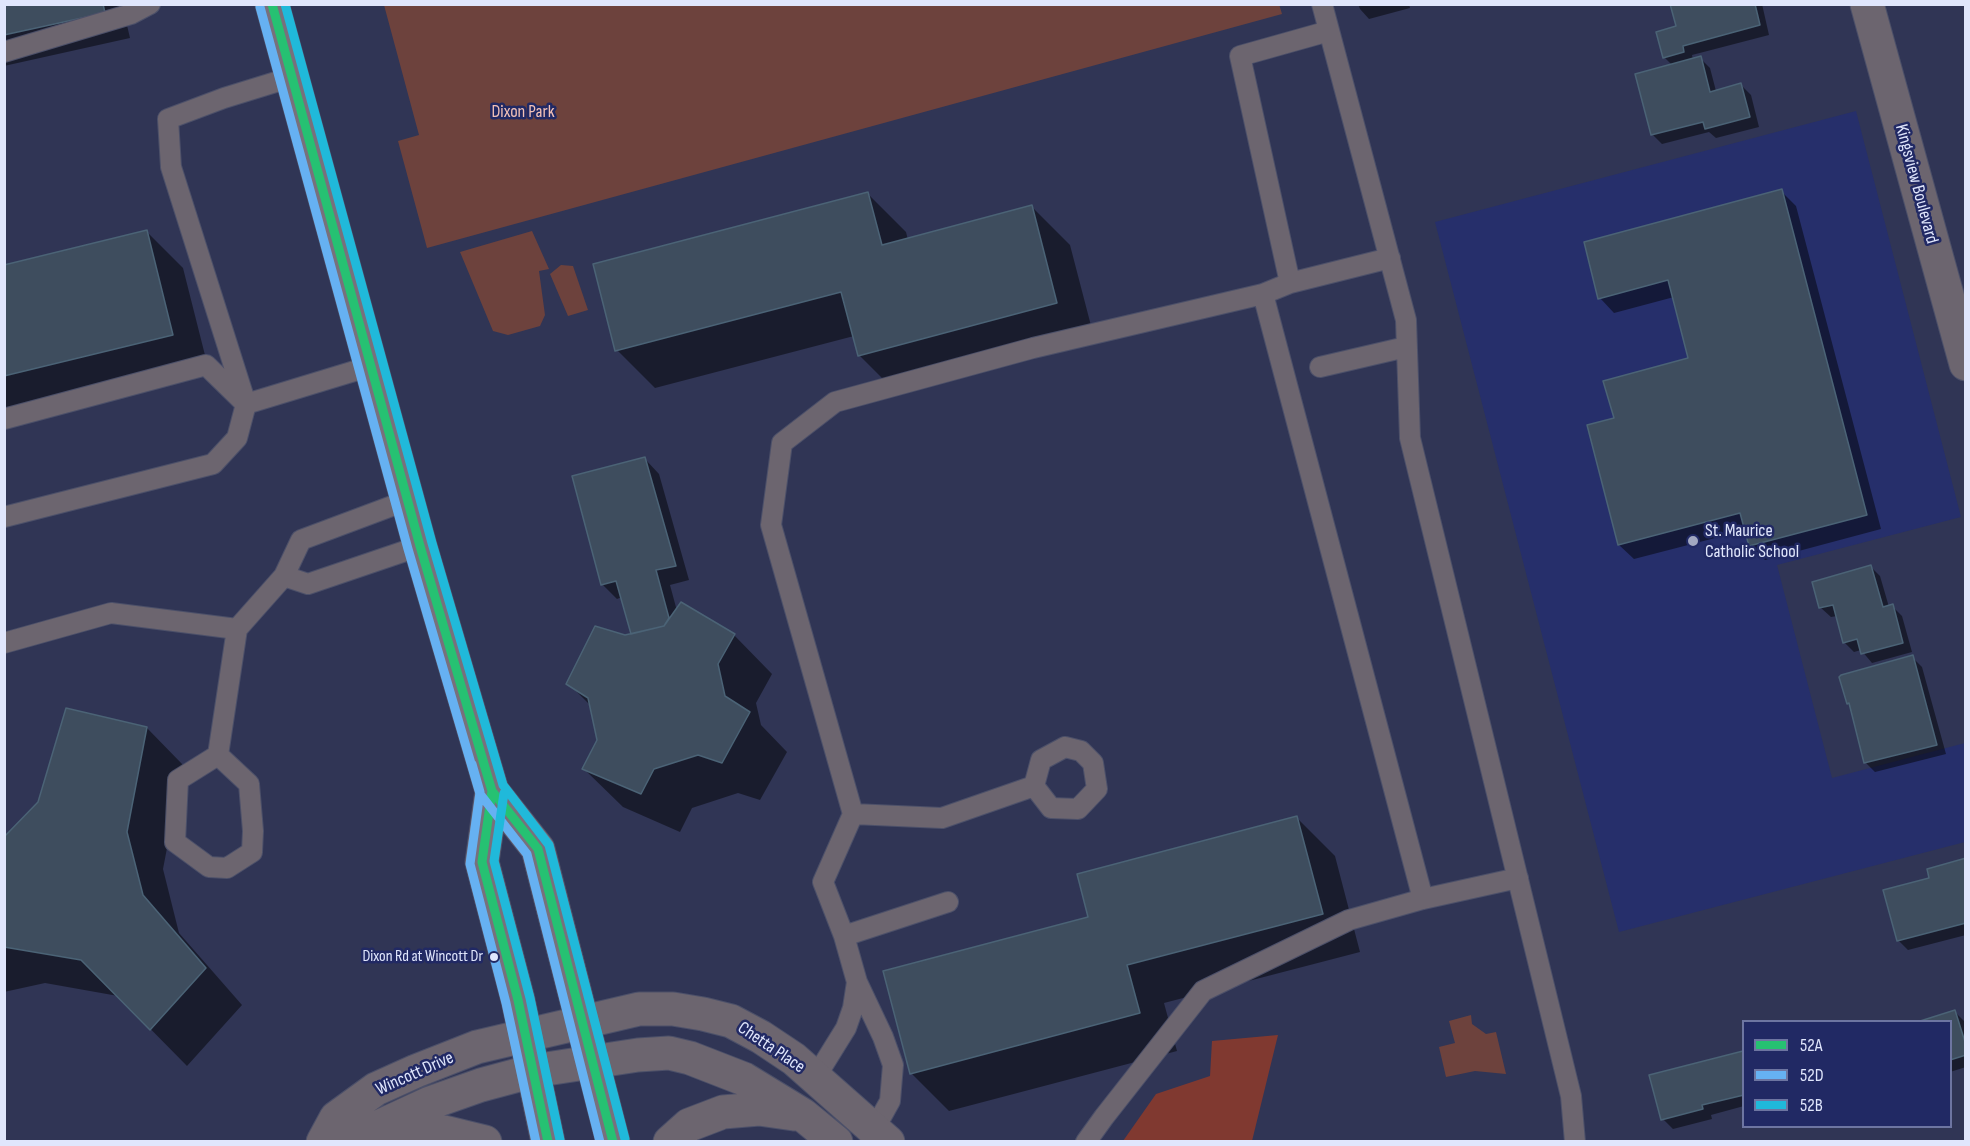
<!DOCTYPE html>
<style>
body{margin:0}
#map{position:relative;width:1970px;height:1146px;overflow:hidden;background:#303555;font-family:"Sofia Sans Condensed",sans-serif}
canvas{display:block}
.frame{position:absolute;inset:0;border:6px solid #e0e6fc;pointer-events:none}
.legend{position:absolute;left:1742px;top:1020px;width:210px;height:108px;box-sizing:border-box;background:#212964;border:2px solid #6d75a1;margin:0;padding:8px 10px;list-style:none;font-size:18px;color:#e0e6fc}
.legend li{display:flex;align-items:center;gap:12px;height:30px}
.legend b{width:30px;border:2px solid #6d75a1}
</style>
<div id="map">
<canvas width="1970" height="1146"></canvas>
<div class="frame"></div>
<ul class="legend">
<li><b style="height:8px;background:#26c172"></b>52A</li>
<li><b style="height:8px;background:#66b1f2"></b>52D</li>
<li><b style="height:8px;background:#20b9da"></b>52B</li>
</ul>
</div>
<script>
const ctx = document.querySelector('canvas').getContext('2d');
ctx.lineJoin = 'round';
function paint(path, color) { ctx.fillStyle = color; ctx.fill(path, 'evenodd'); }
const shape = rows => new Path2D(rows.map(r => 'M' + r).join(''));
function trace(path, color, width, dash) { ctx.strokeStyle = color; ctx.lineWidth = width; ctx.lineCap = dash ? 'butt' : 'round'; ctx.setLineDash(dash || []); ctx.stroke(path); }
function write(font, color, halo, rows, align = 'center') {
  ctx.font = font + ' "Sofia Sans Condensed",sans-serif'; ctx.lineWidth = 5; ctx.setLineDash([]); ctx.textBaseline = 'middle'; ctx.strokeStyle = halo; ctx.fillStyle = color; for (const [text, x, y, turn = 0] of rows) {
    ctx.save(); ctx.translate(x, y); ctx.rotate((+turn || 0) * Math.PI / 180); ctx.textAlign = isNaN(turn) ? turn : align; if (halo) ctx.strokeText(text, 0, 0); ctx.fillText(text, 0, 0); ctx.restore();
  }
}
paint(shape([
 [1856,111,1961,517,1777,565,1832,778,1965,743,1965,842,1619,932,1435,222]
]), '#262f6b');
paint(shape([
 [1279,4,1282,14,427,248,398,141,419,135,384,5],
 [532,231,549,269,539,271,545,315,540,326,508,335,493,331,460,252],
 [561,265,573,266,588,310,568,316,550,274],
 [1471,1015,1472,1024,1486,1034,1496,1032,1506,1074,1475,1071,1446,1077,1439,1047,1455,1043,1449,1021]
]), '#6d423d');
paint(shape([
 [1278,1035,1252,1141,1123,1141,1156,1094,1210,1076,1212,1041]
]), '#803930');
paint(shape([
 [4,4,122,4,130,38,4,66],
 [1358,4,1409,4,1410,8,1369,19,1360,9],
 [1672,4,1762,4,1769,35,1692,55,1693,60,1700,58,1710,68,1716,91,1741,85,1751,95,1759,127,1716,138,1709,132,1662,144,1652,134,1672,65,1664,57,1678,27],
 [1781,191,1796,206,1881,529,1765,560,1750,545,1746,530,1634,559,1619,545,1615,419,1690,359,1674,297,1614,313,1600,298],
 [868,194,906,232,908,240,1032,207,1070,245,1095,341,897,393,859,355,854,336,655,388,617,350],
 [147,232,183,268,209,371,4,421,4,267],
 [645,459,659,474,689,580,670,585,677,611,734,635,772,674,756,703,761,725,787,752,760,800,738,793,692,808,680,832,623,807,584,769,599,741,591,706,568,683,625,637,633,635,622,597,617,599,602,584],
 [1871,567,1880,576,1889,607,1892,606,1902,616,1912,652,1872,663,1861,650,1854,652,1844,642,1837,616,1831,617,1821,608,1814,583],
 [1912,657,1922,667,1946,754,1875,772,1865,762,1852,708,1848,703],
 [147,728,183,765,163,869,179,933,242,1005,187,1066,118,996,45,983,4,992,4,839],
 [1297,818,1335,856,1360,952,1164,1003,1177,1051,949,1111,911,1073],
 [1966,860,1966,935,1908,950,1898,940,1931,879],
 [1955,1012,1964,1021,1966,1025,1966,1067,1950,1072,1950,1022],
 [1742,1053,1744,1106,1711,1115,1712,1119,1673,1129,1663,1119]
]), '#0007');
const building = shape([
 [4,4,103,4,105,13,4,35,4,4],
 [1670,4,1755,4,1760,25,1683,46,1684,52,1663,58,1656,32,1676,26,1670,4],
 [1701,56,1710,92,1741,83,1750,117,1705,129,1703,122,1651,135,1635,74,1701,56],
 [1782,189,1867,515,1749,546,1740,513,1618,545,1587,425,1614,418,1603,381,1688,358,1668,280,1598,299,1584,242,1782,189],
 [868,192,882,245,1032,205,1057,303,858,356,841,292,615,351,593,264,868,192],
 [147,230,173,335,4,376,4,265,147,230],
 [645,457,676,566,656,570,669,618,664,626,631,634,616,581,601,585,572,476,645,457],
 [1871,565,1883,607,1893,604,1903,643,1861,654,1857,639,1843,643,1833,605,1819,608,1812,582,1871,565],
 [681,602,735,634,718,664,725,696,750,712,722,763,698,755,654,769,641,794,582,769,597,740,588,698,566,684,595,626,625,635,664,626,681,602],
 [1913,655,1937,745,1864,763,1849,703,1847,704,1839,677,1841,675,1913,655],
 [66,708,147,727,127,832,143,895,206,968,150,1030,81,960,4,947,4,837,38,802,66,708],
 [1297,816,1323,914,1127,965,1140,1013,910,1074,883,971,1088,917,1077,874,1297,816],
 [1966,858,1966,923,1897,941,1883,890,1929,878,1927,869,1966,858],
 [1955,1010,1966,1045,1966,1055,1950,1060,1950,1022,1917,1022,1955,1010],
 [1743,1051,1744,1095,1702,1105,1703,1109,1661,1120,1649,1075,1743,1051]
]);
paint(building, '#3e4d5e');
trace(building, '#4b6376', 1.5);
const service = shape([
 [1322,4,1406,320,1410,438,1571,1096,1575,1142],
 [1329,31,1240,56,1290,283,1263,294,1423,899],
 [4,52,131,14,150,4],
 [292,77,224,98,168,119,171,167,246,404,371,366],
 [1290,283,1390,258],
 [1320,367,1406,347],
 [4,419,206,365,246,404,237,438,213,464,4,517],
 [284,576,308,584,420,546],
 [4,643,111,613,237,629,284,576,301,540,408,500],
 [1065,747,1081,751,1093,763,1097,789,1078,809,1051,808,1034,786,1041,760,1065,747],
 [218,755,249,784,253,831,252,852,227,868,209,867,175,842,178,780,218,755,237,629],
 [853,814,942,818,1034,786],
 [844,936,948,902],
 [815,1078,846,1028,853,1008,857,982],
 [870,1137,890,1101,893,1065,883,1037,857,982,844,936,823,882,853,814,771,525,782,443,835,402,1033,348,1263,294],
 [1086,1142,1104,1117,1203,991,1349,920,1423,899,1518,878]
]);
const minor = shape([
 [1867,4,1966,364],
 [382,1129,444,1132,485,1142],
 [323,1142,336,1118,376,1089,416,1071,477,1047,639,1009,673,1009,703,1014,731,1021,761,1037,794,1059,888,1142],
 [354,1142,374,1129,430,1103,481,1085,533,1071,638,1055,669,1053,690,1058,744,1079,803,1115,836,1142],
 [670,1142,689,1125,723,1112,759,1109,794,1114]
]);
const secondary = shape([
 [272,4,420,546,492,791,538,849,613,1142],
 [492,791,482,862,518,1000,548,1142]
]);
trace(service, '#4c5069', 22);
trace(minor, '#4c5069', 35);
trace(secondary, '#4c5069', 35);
trace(service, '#6c656f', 20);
trace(minor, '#6c656f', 33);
trace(secondary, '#78707c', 33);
trace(shape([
 [272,4,420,546,492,791,538,849,613,1142],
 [483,761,492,791,482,862,518,1000,548,1142]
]), '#26c172', 9);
trace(shape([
 [260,7,408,549,480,794,527,854,600,1142],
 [472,764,480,792,470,864,506,1003,536,1142]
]), '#66b1f2', 9);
trace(shape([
 [285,4,432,543,503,785,549,845,625,1139],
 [504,793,494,861,530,998,560,1140]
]), '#20b9da', 9);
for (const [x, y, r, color] of [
 [1693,541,6,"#a2a8c2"],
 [494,957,5,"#e0e6fc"]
]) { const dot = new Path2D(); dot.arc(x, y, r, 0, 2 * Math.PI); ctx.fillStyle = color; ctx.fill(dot); trace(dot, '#212964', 2); }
write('16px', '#e0e6fc', '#212964', [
 ["Dixon Rd at Wincott Dr",483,957]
], 'right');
write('18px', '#f3c2b7', '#212964', [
 ["Dixon Park",523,112]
]);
write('18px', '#e0e6fc', '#212964', [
 ["Kingsview Boulevard",1916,184,75],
 ["Chetta Place",771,1048,34],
 ["Wincott Drive",415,1074,-24]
]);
write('18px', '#e0e6fc', '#212964', [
 ["St. Maurice",1705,531],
 ["Catholic School",1705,552]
], 'left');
</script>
